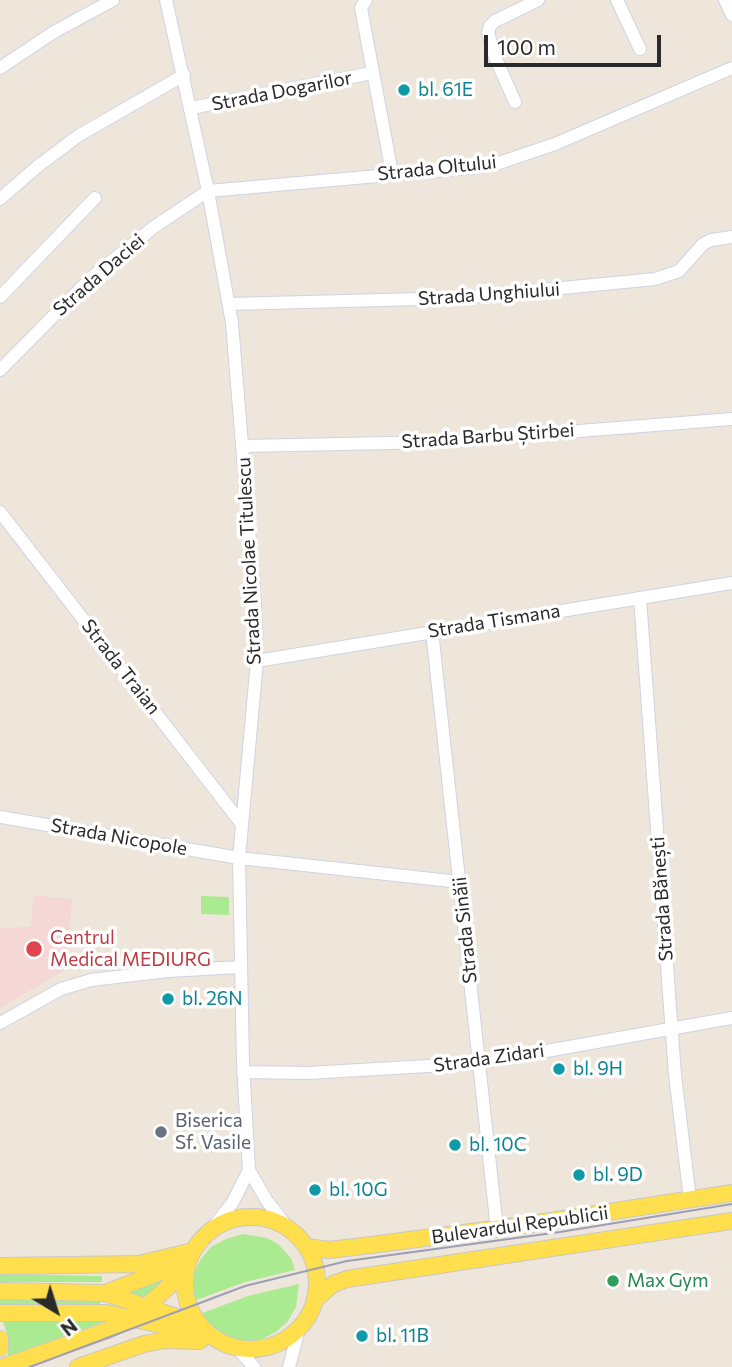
<!DOCTYPE html>
<meta charset="utf-8">
<style>
body{margin:0}
#map{position:relative;width:732px;height:1367px;overflow:hidden;background:#eee6da;font-family:Commissioner,sans-serif}
canvas{display:block}
.north{position:absolute;left:21px;top:1276px;width:70px;height:70px;-webkit-text-stroke:5px #fff;paint-order:stroke;rotate:142deg;font-size:19px;font-weight:700;line-height:28px;text-align:center;color:#2a2a2a}
.north::after{content:'';display:block;margin:auto;width:24px;height:32px;background:#2a2a2a;clip-path:polygon(50% 0,100% 100%,50% 72%,0 100%)}
.scale{position:absolute;left:484px;top:35px;width:177px;height:32px;box-sizing:border-box;border:4px solid #2a2a2a;border-top:0;padding-left:9px;font-size:21px;line-height:24px;white-space:nowrap;color:#2a2a2a;-webkit-text-stroke:5px #fff;paint-order:stroke}
</style>
<div id="map">
<canvas width="732" height="1367"></canvas>
<div class="north">N</div>
<div class="scale">100 m</div>
</div>
<script>
const ctx = document.querySelector('canvas').getContext('2d');
ctx.lineJoin = 'round';
function paint(path, color) { ctx.fillStyle = color; ctx.fill(path, 'evenodd'); }
const shape = rows => new Path2D(rows.map(r => 'M' + r).join(''));
function trace(path, color, width, dash) { ctx.strokeStyle = color; ctx.lineWidth = width; ctx.lineCap = dash ? 'butt' : 'round'; ctx.setLineDash(dash || []); ctx.stroke(path); }
function write(font, color, halo, rows, align = 'center') {
  ctx.font = font + ' Commissioner,sans-serif'; ctx.lineWidth = 7; ctx.setLineDash([]); ctx.textBaseline = 'middle'; ctx.strokeStyle = halo; ctx.fillStyle = color; for (const [text, x, y, turn = 0] of rows) {
    ctx.save(); ctx.translate(x, y); ctx.rotate((+turn || 0) * Math.PI / 180); ctx.textAlign = isNaN(turn) ? turn : align; if (halo) ctx.strokeText(text, 0, 0); ctx.fillText(text, 0, 0); ctx.restore();
  }
}
paint(shape([
 [33,895,72,899,67,969,0,1008,0,928,31,927]
]), '#f5d7d6');
paint(shape([
 [201,896,229,897,229,915,201,914],
 [243,1234,267,1238,278,1244,291,1258,295,1270,245,1282,194,1301,191,1289,192,1276,201,1259,211,1247,226,1239],
 [0,1274,102,1276,102,1282,0,1282],
 [161,1281,163,1284,143,1298,127,1292],
 [299,1284,296,1307,288,1321,276,1332,262,1339,248,1342,234,1340,218,1334,207,1325,200,1314,248,1296],
 [0,1296,100,1298,100,1306,0,1305],
 [113,1318,8,1357,8,1336,3,1322]
]), '#aaea91');
const minor = shape([
 [166,0,208,191,232,323,255,603,257,661,239,858,243,1063,249,1170,267,1201,288,1228],
 [366,0,361,8,392,173],
 [617,0,640,49],
 [725,0,732,15],
 [0,68,54,32,113,0],
 [515,102,495,57,488,33,490,26,495,21,538,0],
 [191,108,372,73],
 [0,199,38,166,78,136,184,75],
 [0,297,95,198],
 [229,304,459,298,655,279,679,271,703,244,711,240,732,237],
 [0,370,92,277,154,227,208,191,480,167,499,163,555,144,732,68],
 [243,446,439,442,732,419],
 [0,512,241,823],
 [640,598,675,1075,690,1199],
 [432,631,497,1229],
 [257,661,732,583],
 [0,817,239,858,460,882],
 [0,1023,61,989,91,980,168,971,240,967],
 [243,1072,308,1073,479,1063,732,1018],
 [211,1230,233,1202,249,1170],
 [238,1349,254,1367],
 [289,1367,299,1329]
]);
const major = shape([
 '185 1283a66 66 0 1 1 132 0a66 66 0 1 1-132 0Z',
 [307,1247,329,1250,363,1246,525,1225,732,1193],
 [0,1266,139,1264,193,1251],
 [0,1291,105,1293,189,1321],
 [105,1293,187,1262],
 [316,1299,333,1284,347,1279,732,1221],
 [0,1313,106,1313,208,1335],
 [0,1339,0,1348],
 [2,1367,108,1330,133,1318,184,1273],
 [78,1367,144,1344,165,1340,200,1341]
]);
trace(minor, '#cfd2e4', 14);
trace(major, '#c8c8c8', 18);
trace(minor, '#fff', 12);
trace(major, '#ffdf4e', 16);
trace(shape([
 [30,1367,245,1286,347,1261,560,1232,732,1204]
]), '#9c9fb6', 2);
for (const [x, y, r, color] of [
 [404,90,7,"#0f9aa8"],
 [34,949,9,"#e0444e"],
 [168,999,7,"#0f9aa8"],
 [559,1069,7,"#0f9aa8"],
 [161,1132,7,"#6b7280"],
 [455,1145,7,"#0f9aa8"],
 [579,1175,7,"#0f9aa8"],
 [315,1190,7,"#0f9aa8"],
 [613,1281,7,"#2e9e5b"],
 [362,1336,7,"#0f9aa8"]
]) { const dot = new Path2D(); dot.arc(x, y, r, 0, 2 * Math.PI); ctx.fillStyle = color; ctx.fill(dot); trace(dot, '#fff', 2.5); }
write('19px', '#0d838f', '#fff', [
 ["bl. 61E",418,90],
 ["bl. 26N",182,999],
 ["bl. 9H",573,1069],
 ["bl. 10C",469,1145],
 ["bl. 9D",593,1175],
 ["bl. 10G",329,1190],
 ["bl. 11B",376,1336]
], 'left');
write('19px', '#2a2a2a', '#fff', [
 ["Strada Dogarilor",282,91,-11],
 ["Strada Oltului",437,168,-6],
 ["Strada Daciei",99,275,-41],
 ["Strada Unghiului",489,294,-4],
 ["Strada Barbu Știrbei",488,436,-4],
 ["Strada Nicolae Titulescu",249,561,-93],
 ["Strada Tismana",494,621,-9],
 ["Strada Traian",121,667,52],
 ["Strada Nicopole",119,837,10],
 ["Strada Bănești",662,899,-94],
 ["Strada Sinăii",465,930,-96],
 ["Strada Zidari",489,1058,-8],
 ["Bulevardul Republicii",520,1225,-8]
]);
write('19px', '#be3a42', '#fff', [
 ["Centrul",50,938],
 ["Medical MEDIURG",50,960]
], 'left');
write('19px', '#5b616d', '#fff', [
 ["Biserica",175,1121],
 ["Sf. Vasile",175,1143]
], 'left');
write('19px', '#27864d', '#fff', [
 ["Max Gym",627,1281]
], 'left');
</script>
